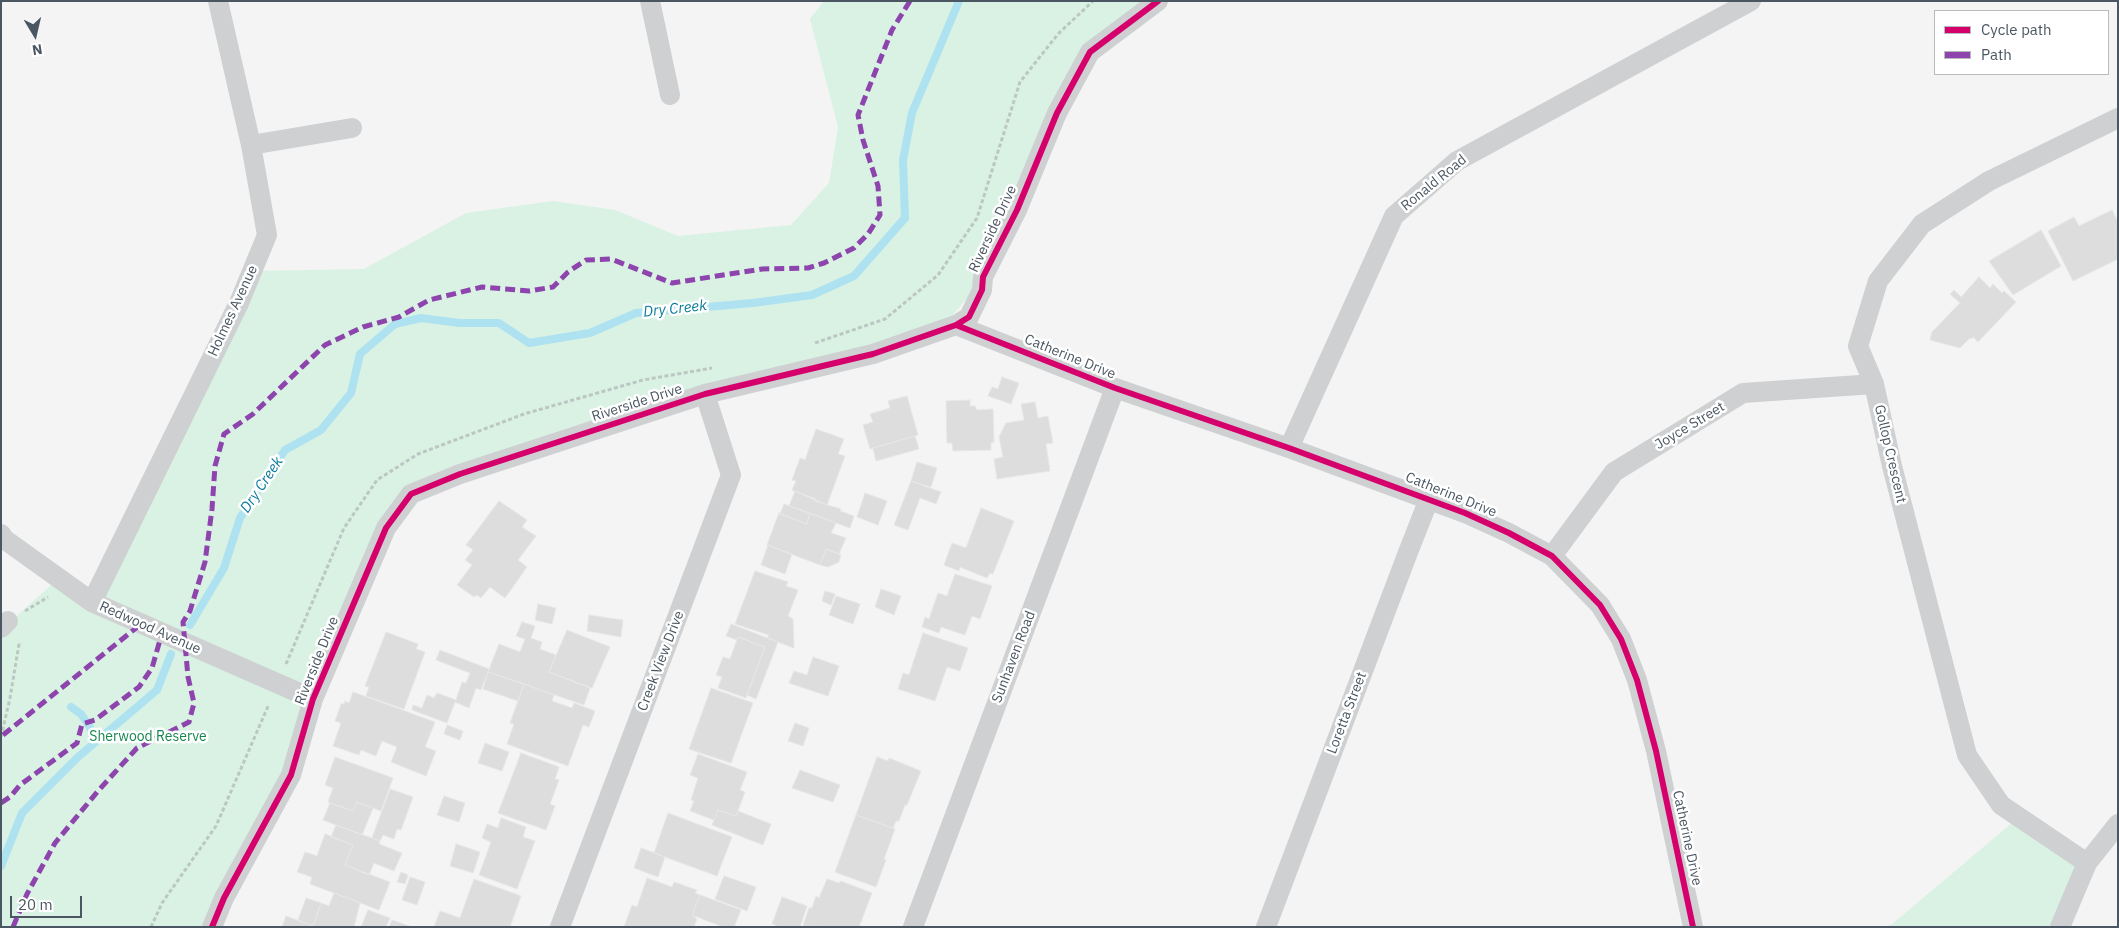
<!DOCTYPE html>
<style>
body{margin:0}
#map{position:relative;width:2119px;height:928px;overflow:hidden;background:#f4f4f4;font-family:"IBM Plex Sans",sans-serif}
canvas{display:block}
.frame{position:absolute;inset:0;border:2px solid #4a5661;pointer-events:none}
.legend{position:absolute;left:1934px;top:10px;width:175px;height:65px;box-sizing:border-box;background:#fff;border:1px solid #b7bbc0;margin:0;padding:6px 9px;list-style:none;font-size:15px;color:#4a5661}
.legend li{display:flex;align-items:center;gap:10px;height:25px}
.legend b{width:25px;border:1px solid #b7bbc0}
.north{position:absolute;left:10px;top:10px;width:50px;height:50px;-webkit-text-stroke:4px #fff;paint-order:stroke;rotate:171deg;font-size:14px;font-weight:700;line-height:20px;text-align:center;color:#4a5661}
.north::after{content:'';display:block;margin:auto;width:18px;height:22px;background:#4a5661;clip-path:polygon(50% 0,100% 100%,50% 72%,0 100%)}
.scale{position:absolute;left:10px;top:896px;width:72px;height:22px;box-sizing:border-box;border:2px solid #4a5661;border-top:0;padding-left:6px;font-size:15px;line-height:18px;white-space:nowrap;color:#4a5661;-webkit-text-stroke:4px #fff;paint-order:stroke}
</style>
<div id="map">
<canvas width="2119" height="928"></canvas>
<div class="frame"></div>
<ul class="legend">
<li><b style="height:6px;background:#d6006c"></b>Cycle path</li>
<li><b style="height:6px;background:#8e44ad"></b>Path</li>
</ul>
<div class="north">N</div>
<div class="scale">20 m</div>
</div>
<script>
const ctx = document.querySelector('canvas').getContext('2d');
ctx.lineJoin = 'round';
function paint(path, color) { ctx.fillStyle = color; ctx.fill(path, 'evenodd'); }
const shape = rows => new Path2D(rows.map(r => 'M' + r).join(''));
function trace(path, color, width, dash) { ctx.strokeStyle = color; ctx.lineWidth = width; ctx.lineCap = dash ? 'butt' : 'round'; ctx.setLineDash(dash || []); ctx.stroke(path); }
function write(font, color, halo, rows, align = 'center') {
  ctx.font = font + ' "IBM Plex Sans",sans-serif'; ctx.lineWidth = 5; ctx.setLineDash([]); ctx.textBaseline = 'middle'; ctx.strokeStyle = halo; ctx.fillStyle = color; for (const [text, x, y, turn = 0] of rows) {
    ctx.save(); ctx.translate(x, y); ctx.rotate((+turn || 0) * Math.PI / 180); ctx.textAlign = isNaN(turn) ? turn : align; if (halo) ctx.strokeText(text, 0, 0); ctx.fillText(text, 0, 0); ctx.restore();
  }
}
paint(shape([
 [824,1,1158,1,1090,52,976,288,950,318,904,343,411,494,217,927,1,927,1,630,59,578,92,601,252,271,364,269,466,213,553,201,615,210,678,236,791,225,829,183,838,127,810,19],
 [2019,817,2087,863,2060,927,1880,927,1891,925]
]), '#d9f2e3');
trace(shape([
 [190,625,224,568,240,518,285,450,321,430,351,393,360,354,395,324,421,318,459,323,499,323,529,343,590,333,636,313,753,303,812,295,854,276,905,218,903,160,912,113,959,1],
 [71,707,81,714,90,727,94,743],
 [1,866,22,813,78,757,157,690,171,654]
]), '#aee2f0', 8);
const building = shape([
 [2112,210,2118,222,2118,259,2073,281,2048,231,2074,217,2079,226,2112,210],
 [2041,230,2061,266,2013,295,1989,261,2041,230],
 [1979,277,1990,288,1993,284,2002,293,2004,291,2016,302,1978,342,1973,337,1971,339,1970,338,1960,348,1930,340,1932,332,1960,303,1950,294,1954,290,1961,297,1979,277],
 [1002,377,1019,383,1011,404,988,396,992,387,998,389,1002,377],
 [907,396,918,435,870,449,863,425,873,422,870,414,890,408,888,401,907,396],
 [970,400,970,406,975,406,977,410,993,409,994,442,991,443,991,450,953,451,952,443,947,443,946,401,970,400],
 [1035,402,1038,418,1048,416,1053,443,1046,444,1050,471,997,479,994,459,1003,457,999,437,1006,423,1024,420,1021,404,1035,402],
 [816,429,844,439,838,454,845,456,827,505,792,490,796,481,792,480,800,458,805,460,816,429],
 [915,436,919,449,876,461,873,448,915,436],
 [917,462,937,468,931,487,911,481,917,462],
 [911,481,941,492,936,504,920,498,908,530,894,525,911,481],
 [795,491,816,499,815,501,841,509,840,511,854,516,850,528,789,506,795,491],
 [865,493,887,501,878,525,857,517,865,493],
 [499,501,527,520,522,527,536,536,518,560,527,567,505,598,490,587,481,598,477,595,474,597,457,585,472,565,465,560,473,550,466,545,499,501],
 [784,504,810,513,807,524,780,514,784,504],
 [981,508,1014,521,993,574,990,573,987,578,960,567,959,571,944,565,952,543,966,548,981,508],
 [779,513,807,524,810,513,836,523,831,533,846,538,839,554,826,549,820,565,767,545,779,513],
 [768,545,792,554,785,574,761,565,768,545],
 [826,549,841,555,839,562,828,567,820,565,826,549],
 [755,571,788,582,786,586,798,590,788,616,793,619,794,648,767,638,769,635,735,624,755,571],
 [955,574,992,586,980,619,972,616,965,635,941,627,939,633,922,627,925,617,929,619,938,593,947,596,955,574],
 [881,589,901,596,894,615,875,607,881,589],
 [825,591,835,594,831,605,822,601,825,591],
 [836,596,860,604,853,624,829,615,836,596],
 [538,604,556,608,552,624,535,620,538,604],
 [589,615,623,620,621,637,587,631,589,615],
 [522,622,535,626,531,638,542,642,540,649,556,655,549,672,590,688,584,705,488,672,499,644,520,652,525,639,516,636,522,622],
 [731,624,778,642,756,699,747,695,765,647,738,637,737,640,726,636,731,624],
 [567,630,610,647,592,688,549,672,567,630],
 [386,632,418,644,416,649,425,652,404,709,366,696,369,687,365,686,386,632],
 [923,633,968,648,960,671,947,667,935,701,898,689,903,673,909,675,923,633],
 [738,637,765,647,746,698,718,688,722,677,716,675,723,657,730,659,738,637],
 [440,650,489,669,481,690,476,688,469,708,455,702,447,723,412,710,413,705,422,708,427,695,434,698,437,693,456,700,462,682,466,683,470,673,436,660,440,650],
 [813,657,839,666,828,696,789,683,794,671,807,675,813,657],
 [488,672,524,684,518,701,483,689,488,672],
 [524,684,554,695,552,701,572,708,574,703,595,711,589,727,583,725,568,766,507,744,514,724,510,723,524,684],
 [711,688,753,703,731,763,689,749,711,688],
 [353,692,435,722,425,747,436,751,426,776,391,762,397,747,382,741,376,756,361,750,359,755,333,746,341,723,335,721,341,704,344,704,345,701,349,703,353,692],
 [795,723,809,728,803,746,788,741,795,723],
 [447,725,463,731,460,740,444,734,447,725],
 [485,743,509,752,502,771,478,763,485,743],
 [521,753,559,767,555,779,559,780,550,804,555,806,546,830,498,813,521,753],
 [698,754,747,772,740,790,745,792,736,816,718,810,714,820,690,811,694,801,691,800,698,778,690,775,698,754],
 [335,757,393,778,381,811,357,802,353,811,328,802,333,788,325,785,335,757],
 [877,757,888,761,889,758,921,771,907,805,905,805,899,821,896,821,893,828,856,815,877,757],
 [800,770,840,785,833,802,792,788,800,770],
 [390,789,413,797,401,830,397,829,394,839,383,835,380,841,372,838,390,789],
 [444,796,465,803,459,822,437,815,444,796],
 [357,802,373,808,362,835,323,820,330,803,353,811,357,802],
 [718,810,736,816,738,811,771,824,763,845,712,825,718,810],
 [668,813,732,837,717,876,654,853,668,813],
 [856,815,895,829,884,859,886,860,876,887,835,872,856,815],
 [501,818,526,827,523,837,535,841,517,889,479,875,491,842,482,838,487,824,498,828,501,818],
 [336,825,380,841,379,844,402,853,394,871,374,863,369,875,345,865,353,845,331,837,336,825],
 [325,834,353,845,345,865,390,882,379,910,310,884,312,877,297,872,305,852,317,856,325,834],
 [456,844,480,852,473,873,450,866,456,844],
 [641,848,665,857,658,877,634,868,641,848],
 [401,872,408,875,405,884,397,882,401,872],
 [724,876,756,887,747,911,715,899,724,876],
 [410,877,425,882,417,905,402,900,410,877],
 [647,878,672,887,674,882,697,890,695,893,700,895,692,915,697,919,694,927,624,927,632,905,637,907,647,878],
 [474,879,521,896,510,927,434,927,440,911,460,918,474,879],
 [827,879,839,883,841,881,872,893,859,927,803,926,809,908,812,908,816,896,819,898,827,879],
 [334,893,360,903,354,927,282,927,286,916,313,926,321,903,329,906,334,893],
 [700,895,741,910,734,927,723,927,692,915,700,895],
 [782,897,807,906,800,927,780,927,772,924,782,897],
 [306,898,321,903,313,926,298,920,306,898],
 [368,910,390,918,386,927,361,927,368,910],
 [392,920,412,927,389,927,392,920]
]);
paint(building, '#ddddde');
trace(building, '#e5e6e7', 1);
trace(shape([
 [815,343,885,319,938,275,977,218,1020,82,1058,34,1093,1],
 [25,611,48,597],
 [286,664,344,528,377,480,418,454,524,414,643,380,712,368],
 [1,737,10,698,19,644,18,642],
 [151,927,162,903,216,826,269,704]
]), '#bcc7c4', 3, [4, 2.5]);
trace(shape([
 [650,1,670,95],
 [251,145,352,128],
 [956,325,1115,388,1289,448,1465,513,1509,533,1552,556,1600,605,1621,639,1637,680,1656,751,1693,927],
 [1289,448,1394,216,1457,161,1751,1],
 [1,534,4,539,92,602,313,699],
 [1552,556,1614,472,1743,393,1874,384],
 [92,602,239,303,267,235,251,145,218,1],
 [1,628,8,621],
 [2087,863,2001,805,1967,755,1892,466,1874,384,1858,346,1878,281,1922,224,1989,181,2118,118],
 [212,927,224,898,291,775,313,699,386,528,411,494,460,474,705,394,873,354,956,325,969,317,982,290,983,277,1017,210,1057,113,1090,52,1158,1],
 [560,927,731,475,705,394],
 [913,927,1115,388],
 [1266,927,1407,555,1429,499],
 [2060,927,2087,863,2118,824]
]), '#ced0d2', 20);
trace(shape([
 [3,735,141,624],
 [1,803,10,797,20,785,77,743,82,724,95,720,139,687,152,668,162,633],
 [13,927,27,894,55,843,98,791,137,748,189,722,194,703,188,677,183,622,190,611,205,562,212,509,215,466,224,434,253,414,325,345,363,327,399,317,429,300,482,287,529,291,553,287,568,272,586,260,611,259,672,283,762,269,808,268,824,263,854,248,868,234,880,215,878,186,863,140,858,115,892,30,910,1]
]), '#8e44ad', 5, [10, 5]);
trace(shape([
 [956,325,1115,388,1289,448,1465,513,1509,533,1552,556,1600,605,1621,639,1637,680,1656,751,1693,927],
 [212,927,224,898,291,775,313,699,386,528,411,494,460,474,705,394,873,354,956,325,969,317,982,290,983,277,1017,210,1057,113,1090,52,1158,1]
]), '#d6006c', 6);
write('14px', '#4a5661', '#fff', [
 ["Ronald Road",1434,183,-39],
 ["Riverside Drive",993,229,-65],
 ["Holmes Avenue",233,311,-65],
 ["Catherine Drive",1070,357,22],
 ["Riverside Drive",637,403,-18],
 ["Joyce Street",1690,426,-31],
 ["Gollop Crescent",1890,454,77],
 ["Catherine Drive",1451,495,22],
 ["Redwood Avenue",150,628,24],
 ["Sunhaven Road",1014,657,-69],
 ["Riverside Drive",317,661,-68],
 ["Creek View Drive",661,661,-69],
 ["Loretta Street",1347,713,-69],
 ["Catherine Drive",1687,838,78]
]);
write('14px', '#17864f', '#fff', [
 ["Sherwood Reserve",148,737]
]);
write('italic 15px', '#0c7c9b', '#fff', [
 ["Dry Creek",675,309,-6],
 ["Dry Creek",262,485,-56]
]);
</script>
